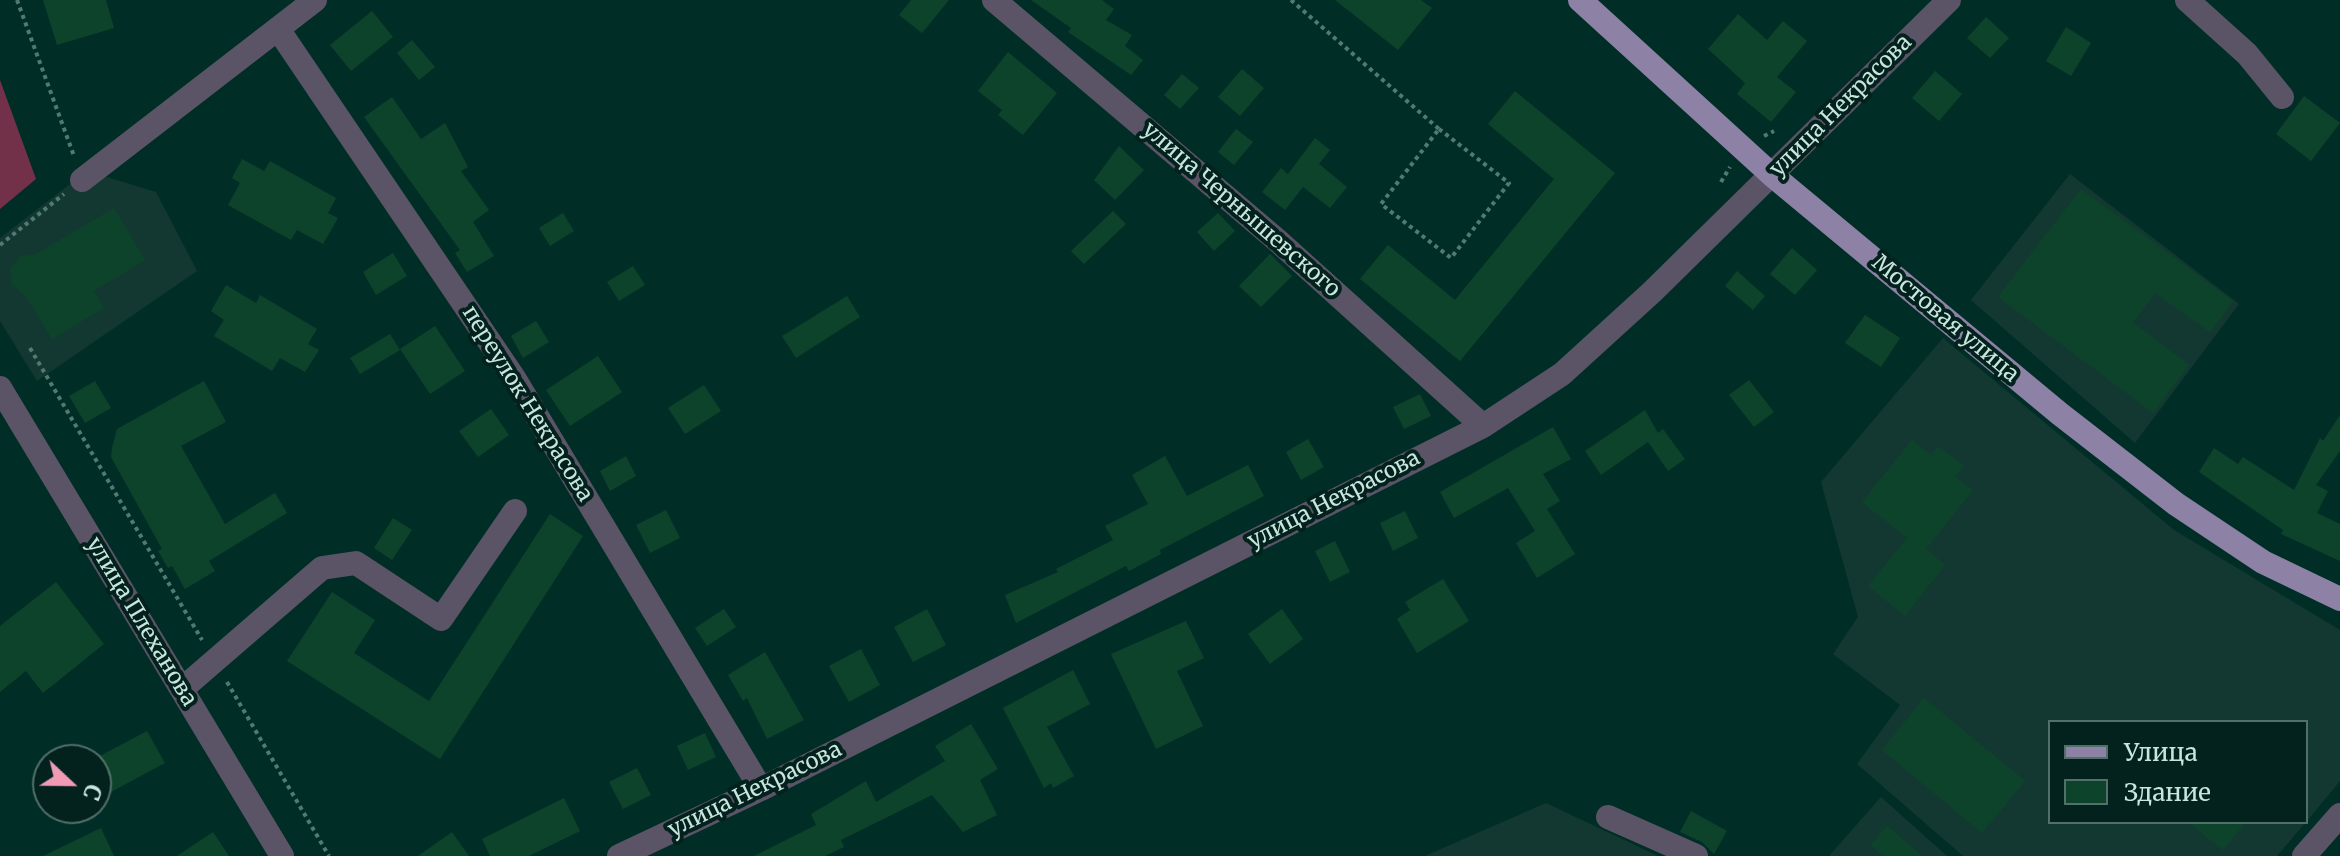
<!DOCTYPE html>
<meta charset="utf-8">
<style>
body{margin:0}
#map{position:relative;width:2340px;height:856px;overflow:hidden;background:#002e26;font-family:Merriweather,serif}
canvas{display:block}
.legend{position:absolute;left:2048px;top:720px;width:260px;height:104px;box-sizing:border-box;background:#03221d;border:2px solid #52706a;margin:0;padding:10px 14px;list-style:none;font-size:24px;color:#c8e5de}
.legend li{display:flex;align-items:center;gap:16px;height:40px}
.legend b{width:40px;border:2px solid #52706a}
.north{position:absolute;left:32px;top:744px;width:80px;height:80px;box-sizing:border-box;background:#03221d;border:2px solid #52706a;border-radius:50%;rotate:112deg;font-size:22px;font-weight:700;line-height:32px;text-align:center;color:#c8e5de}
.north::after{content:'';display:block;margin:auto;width:28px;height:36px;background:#f09ab5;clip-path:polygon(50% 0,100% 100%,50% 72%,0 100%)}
</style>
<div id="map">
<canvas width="2340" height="856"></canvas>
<ul class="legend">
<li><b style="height:10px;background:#8d82a5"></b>Улица</li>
<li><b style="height:22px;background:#0e432b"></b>Здание</li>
</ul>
<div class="north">С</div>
</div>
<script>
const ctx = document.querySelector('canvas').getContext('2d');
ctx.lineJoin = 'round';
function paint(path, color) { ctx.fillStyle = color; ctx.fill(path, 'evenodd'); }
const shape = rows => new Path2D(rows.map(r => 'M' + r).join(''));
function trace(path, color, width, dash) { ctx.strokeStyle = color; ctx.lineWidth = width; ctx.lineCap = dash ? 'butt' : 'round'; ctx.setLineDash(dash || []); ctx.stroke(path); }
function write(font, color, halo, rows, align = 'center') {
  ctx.font = font + ' Merriweather,serif'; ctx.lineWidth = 8; ctx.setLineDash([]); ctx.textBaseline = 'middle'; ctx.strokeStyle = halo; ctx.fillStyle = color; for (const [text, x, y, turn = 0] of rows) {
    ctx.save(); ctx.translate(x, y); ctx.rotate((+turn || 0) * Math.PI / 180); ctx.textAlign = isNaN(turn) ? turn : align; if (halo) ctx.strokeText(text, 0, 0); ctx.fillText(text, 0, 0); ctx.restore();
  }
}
paint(shape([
 [87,171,156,192,197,271,37,381,0,321,0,238],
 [2070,174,2239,304,2135,443,1971,300],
 [1943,338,2174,530,2340,630,2340,781,2306,822,2306,722,2050,722,2050,822,2306,822,2277,856,1963,856,1857,764,1900,705,1833,654,1858,617,1821,482],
 [1881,797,1947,856,1829,856],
 [1546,803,1658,856,1425,856]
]), '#133831');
paint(shape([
 [0,80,36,179,0,209]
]), '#733149');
paint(shape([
 [43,0,106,0,114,28,57,45],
 [911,0,949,0,922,33,899,15],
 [1031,0,1102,0,1114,9,1106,20,1132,35,1125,46,1143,60,1131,75,1068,32,1071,28],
 [1335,0,1421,0,1432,8,1398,50],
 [372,11,393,37,351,71,330,45],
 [1738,14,1767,40,1783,21,1807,41,1777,77,1796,92,1771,122,1737,94,1745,83,1708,49],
 [1986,17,2009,38,1990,58,1967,38],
 [2066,27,2091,43,2071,76,2046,61],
 [412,40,435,67,419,80,397,53],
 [1008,52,1057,93,1023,135,998,115,1002,110,978,91],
 [1242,69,1264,88,1240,116,1218,97],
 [1935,71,1962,94,1939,121,1912,98],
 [1182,74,1199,88,1180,109,1164,95],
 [1515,91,1615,173,1460,361,1360,279,1388,245,1455,300,1554,179,1488,124],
 [2304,96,2340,123,2311,161,2276,134],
 [392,97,421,139,445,123,468,167,461,171,489,210,473,222,494,256,467,272,455,253,460,250,364,117],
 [1236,129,1253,142,1234,165,1218,152],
 [1315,138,1330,150,1319,164,1347,187,1330,208,1303,187,1285,210,1262,192,1281,168,1288,174],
 [1119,146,1144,170,1115,200,1094,180],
 [242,159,264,171,270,161,336,198,328,213,338,218,323,244,297,230,291,240,228,205,240,183,232,178],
 [2081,189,2233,301,2210,332,2155,293,2133,323,2189,365,2153,413,1998,297],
 [114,208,145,260,94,291,104,308,52,339,25,295,12,285,10,269,20,256,36,254],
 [1113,211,1126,224,1084,264,1071,251],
 [563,213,574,231,550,246,539,228],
 [1218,213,1235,231,1214,251,1197,232],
 [1792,248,1817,270,1795,295,1770,274],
 [393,253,407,276,376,295,363,272],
 [1270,254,1292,276,1261,307,1239,286],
 [633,266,645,285,619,301,607,282],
 [1737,271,1765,296,1753,310,1725,286],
 [226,285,256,303,260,295,317,329,308,344,319,350,305,372,280,358,272,371,214,336,224,320,211,311],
 [847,296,860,317,796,358,782,336],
 [1865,315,1900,338,1881,367,1845,343],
 [536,321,549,342,523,358,511,336],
 [435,326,465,371,430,394,400,349],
 [390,334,400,350,360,374,350,358],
 [598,356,622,392,570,426,546,390],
 [1749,380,1774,412,1754,427,1729,395],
 [95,381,111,408,85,423,69,396],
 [204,381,226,422,181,446,225,524,275,493,287,513,209,561,215,571,185,589,172,566,168,568,158,551,162,549,111,457,112,448,117,429],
 [704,385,721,411,685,434,668,408],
 [1420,394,1431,416,1404,429,1393,407],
 [491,409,509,435,478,457,459,431],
 [1645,410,1658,433,1663,429,1685,459,1668,471,1648,442,1601,475,1585,451],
 [2340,415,2340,451,2316,485,2328,491,2317,513,2340,524,2340,561,2281,534,2283,530,2199,472,2214,448,2238,464,2243,457,2294,490,2320,438,2323,441],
 [1553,427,1571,459,1543,474,1560,501,1547,509,1575,554,1537,578,1516,543,1535,531,1508,488,1454,518,1440,492],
 [1308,439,1324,467,1301,480,1286,452],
 [1912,440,1931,455,1938,446,1964,466,1955,477,1973,490,1926,549,1945,565,1905,616,1868,586,1907,538,1862,502],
 [626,456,636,476,610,491,600,471],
 [1165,456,1187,496,1248,465,1264,496,1160,550,1161,554,1129,571,1126,566,1016,623,1005,595,1058,572,1056,569,1113,540,1105,526,1148,504,1132,475],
 [666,510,680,538,650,553,636,525],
 [1405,511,1418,538,1393,551,1380,523],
 [550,514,583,536,440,759,287,661,332,592,375,620,354,653,429,701],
 [393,518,412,530,392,560,374,548],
 [1335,541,1350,572,1330,582,1315,551],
 [1443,579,1469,621,1417,653,1397,619,1410,610,1405,602],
 [56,582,104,644,43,693,26,671,0,692,0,626],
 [724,609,736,627,707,646,695,628],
 [927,609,946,645,913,662,894,627],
 [1282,609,1303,639,1270,664,1248,634],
 [1186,621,1204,658,1177,671,1203,726,1156,749,1111,654],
 [861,649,880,685,849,702,829,666],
 [765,652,804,720,767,739,747,698,743,701,728,675],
 [1073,670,1090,704,1047,727,1074,776,1053,788,1051,783,1044,788,1003,708],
 [1924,698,2025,781,1982,833,1882,750],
 [971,724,998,769,980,780,997,815,963,832,932,795,841,840,844,847,825,856,754,856,816,825,811,814,866,781,876,802,945,761,935,746],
 [147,731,165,763,96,800,96,758],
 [705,733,716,757,688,770,677,746],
 [637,768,651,795,623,809,609,782],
 [564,798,580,831,529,856,490,856,482,839],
 [1691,811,1727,831,1714,854,1702,842,1680,832],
 [2188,822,2246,822,2223,850],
 [1887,826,1922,856,1883,856,1871,845],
 [101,828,114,856,43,856],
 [213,832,229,856,177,856],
 [452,832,469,856,418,856]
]), '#0e432b');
trace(shape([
 [17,0,74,156],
 [1291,0,1439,129],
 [1439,129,1509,183,1451,258,1381,204,1439,129],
 [1764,136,1774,131],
 [1721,182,1730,167],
 [0,245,64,194],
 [30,348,202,640],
 [227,682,329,856]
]), '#537a72', 4, [4, 4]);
trace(shape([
 [994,0,1278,241,1483,426],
 [2187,0,2247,54,2282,97],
 [278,29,514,378,761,789],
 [82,180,315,0],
 [0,388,282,856],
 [182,689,322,568,356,563,441,619,515,511],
 [1608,817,1696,856],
 [619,856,761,789,1483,426,1562,374,1652,292,1949,0],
 [2304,856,2340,815]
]), '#5a5466', 24);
trace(shape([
 [1580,0,1772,175,2060,414,2176,504,2263,562,2340,599]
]), '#8d82a5', 24);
write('22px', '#c8e5de', '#03221d', [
 ["улица Некрасова",1841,106,-45],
 ["улица Чернышевского",1241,210,41],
 ["Мостовая улица",1945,319,40],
 ["переулок Некрасова",527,404,58],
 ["улица Некрасова",1334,500,-27],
 ["улица Плеханова",141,622,59],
 ["улица Некрасова",755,790,-26]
]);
</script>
